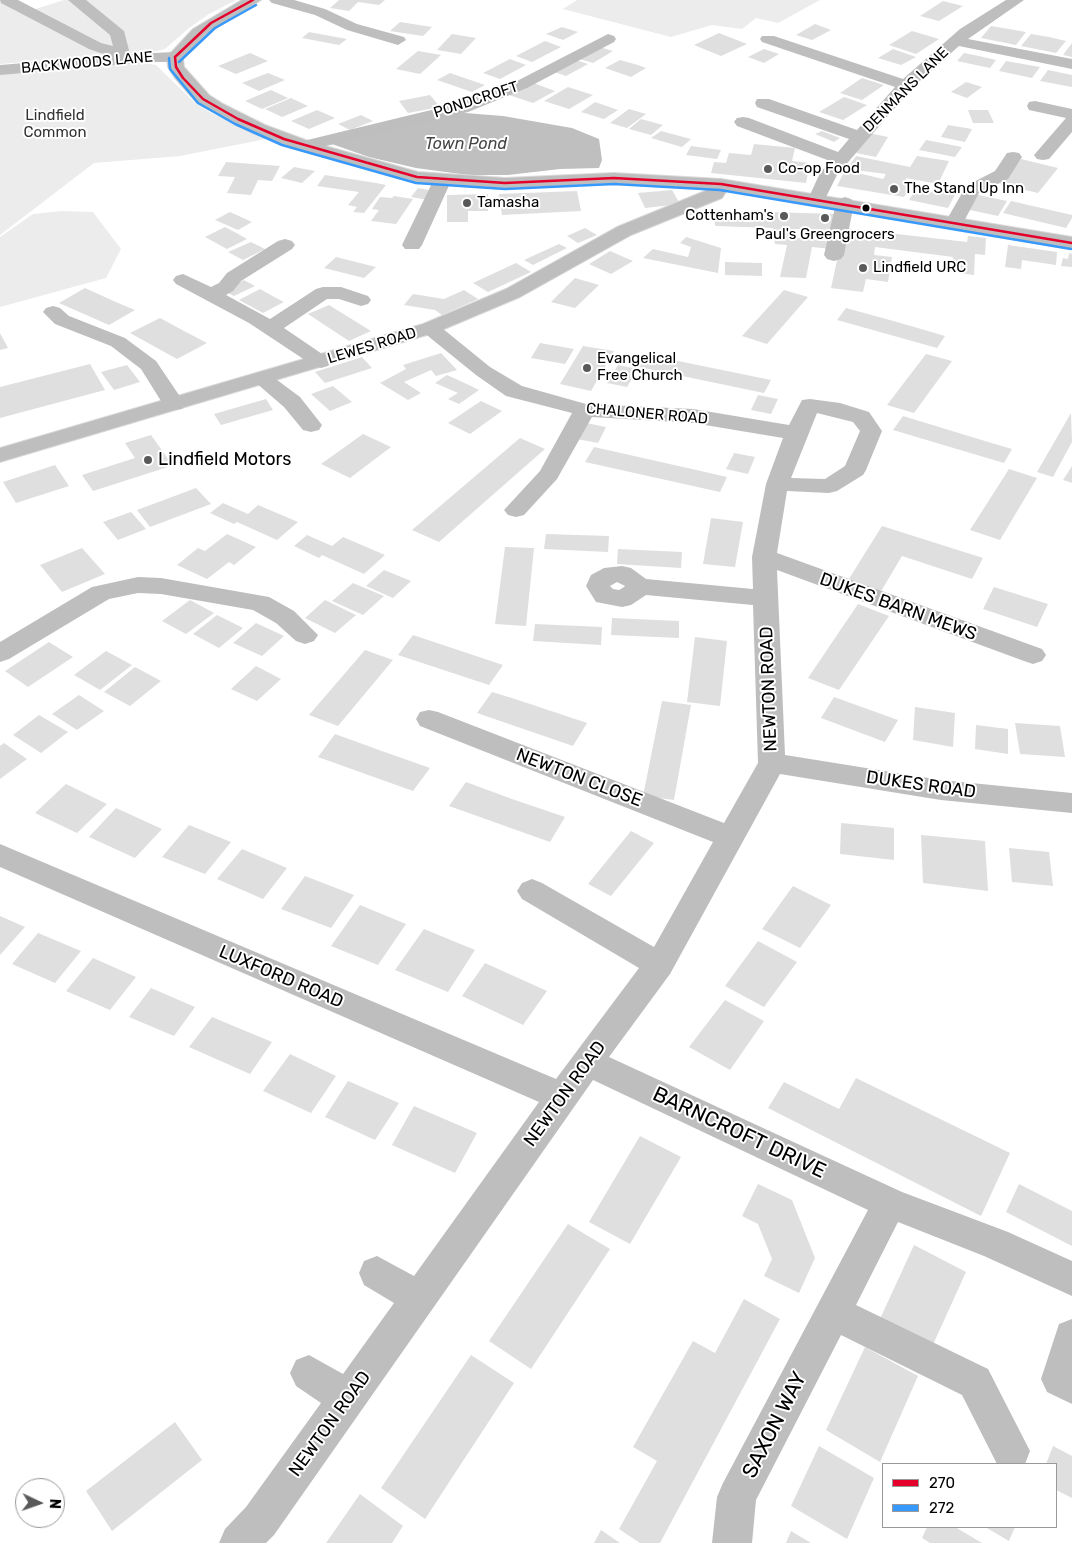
<!DOCTYPE html>
<style>
body{margin:0}
#map{position:relative;width:1072px;height:1543px;overflow:hidden;background:#fff;font-family:Rubik,sans-serif}
canvas{display:block}
.legend{position:absolute;left:882px;top:1463px;width:175px;height:65px;box-sizing:border-box;background:#fff;border:1px solid #999;margin:0;padding:6px 9px;list-style:none;font-size:15px;color:#000}
.legend li{display:flex;align-items:center;gap:10px;height:25px}
.legend b{width:25px;border:1px solid #999}
.north{position:absolute;left:15px;top:1478px;width:50px;height:50px;box-sizing:border-box;background:#fff;border:1px solid #999;border-radius:50%;rotate:93deg;font-size:14px;font-weight:700;line-height:20px;text-align:center;color:#000}
.north::after{content:'';display:block;margin:auto;width:18px;height:22px;background:#595959;clip-path:polygon(50% 0,100% 100%,50% 72%,0 100%)}
</style>
<div id="map">
<canvas width="1072" height="1543"></canvas>
<ul class="legend">
<li><b style="height:6px;background:#e4002b"></b>270</li>
<li><b style="height:6px;background:#3799fb"></b>272</li>
</ul>
<div class="north">N</div>
</div>
<script>
const ctx = document.querySelector('canvas').getContext('2d');
ctx.lineJoin = 'round';
function paint(path, color) { ctx.fillStyle = color; ctx.fill(path, 'evenodd'); }
const shape = rows => new Path2D(rows.map(r => 'M' + r).join(''));
function trace(path, color, width, dash) { ctx.strokeStyle = color; ctx.lineWidth = width; ctx.lineCap = dash ? 'butt' : 'round'; ctx.setLineDash(dash || []); ctx.stroke(path); }
function write(font, color, halo, rows, align = 'center') {
  ctx.font = font + ' Rubik,sans-serif'; ctx.lineWidth = 4; ctx.setLineDash([]); ctx.textBaseline = 'middle'; ctx.strokeStyle = halo; ctx.fillStyle = color; for (const [text, x, y, turn = 0] of rows) {
    ctx.save(); ctx.translate(x, y); ctx.rotate((+turn || 0) * Math.PI / 180); ctx.textAlign = isNaN(turn) ? turn : align; if (halo) ctx.strokeText(text, 0, 0); ctx.fillText(text, 0, 0); ctx.restore();
  }
}
paint(shape([
 [64,0,236,0,209,14,189,28,165,49,157,51,0,64,0,2,23,13],
 [577,0,820,0,778,23,756,18,742,29,712,25,671,37,563,9],
 [137,62,156,65,196,104,213,114,266,139,180,156,94,163,0,235,0,74],
 [62,211,93,212,121,249,106,278,0,307,0,237,33,214]
]), '#ececec');
paint(shape([
 [465,113,503,116,572,128,599,139,602,160,599,168,560,169,508,175,468,175,416,168,369,157,329,143,445,114]
]), '#bfbfbf');
paint(shape([
 [339,0,385,0,379,5,358,2,349,11,330,8],
 [943,1,963,6,939,21,920,16],
 [400,22,432,27,423,36,390,31],
 [815,24,831,30,812,40,796,35],
 [991,26,1009,29,1026,32,1016,45,981,38],
 [562,27,578,32,563,40,546,34],
 [912,31,939,39,916,54,889,45],
 [309,32,347,39,339,45,302,38],
 [719,33,747,44,721,56,694,45],
 [452,34,476,38,461,54,437,50],
 [1031,34,1049,37,1066,41,1056,53,1021,46],
 [545,41,561,47,532,62,516,56],
 [1072,43,1072,57,1063,55],
 [596,46,613,51,593,63,576,58],
 [764,49,779,54,764,63,748,57],
 [893,49,916,57,901,65,878,58],
 [418,51,441,55,420,74,396,69],
 [250,53,268,61,236,74,218,66],
 [964,53,979,56,996,60,990,68,957,61],
 [510,59,526,65,500,79,483,73],
 [573,59,588,64,566,76,551,71],
 [620,60,638,65,646,68,631,77,605,68],
 [1006,61,1040,67,1032,78,999,71],
 [1048,70,1072,75,1072,87,1040,81],
 [268,73,285,80,259,91,242,83],
 [450,73,485,85,472,92,437,80],
 [862,78,884,85,862,100,840,93],
 [531,82,555,91,533,103,509,95],
 [966,82,982,87,967,98,951,92],
 [568,87,593,95,569,109,544,101],
 [271,90,288,98,262,109,245,101],
 [430,95,440,107,408,113,399,101],
 [844,97,867,105,843,120,819,112],
 [291,98,308,106,282,117,265,109],
 [595,102,618,110,604,119,581,112],
 [629,109,646,114,627,128,610,123],
 [317,110,335,118,309,129,291,121],
 [968,110,988,110,994,123,973,123],
 [361,115,373,121,350,130,338,124],
 [641,119,663,125,651,135,629,129],
 [948,125,972,129,965,142,941,137],
 [661,131,691,139,682,147,651,138],
 [822,131,840,138,834,142,815,134],
 [869,133,888,137,876,157,856,153],
 [926,140,962,147,955,157,919,150],
 [754,144,795,148,792,161,810,163,806,183,711,173,714,162,726,163,729,153,751,155],
 [691,146,721,150,717,159,686,155],
 [856,156,910,167,917,156,949,161,938,184,906,178,905,183,912,185,904,197,837,186,845,170,883,179,886,174,847,169],
 [1021,159,1058,168,1038,193,1000,184],
 [226,162,280,166,272,181,258,180,251,195,227,193,235,177,218,176],
 [294,167,315,171,302,183,281,178],
 [325,175,376,183,386,185,364,213,353,212,357,207,348,205,359,192,317,186],
 [940,184,959,187,948,208,909,200,916,189,936,193],
 [418,188,434,191,428,200,411,197],
 [672,190,680,204,645,208,638,193],
 [577,191,581,211,502,215,499,194],
 [488,194,488,211,468,211,468,222,447,222,447,195],
 [974,194,1007,201,998,216,965,209],
 [394,196,413,199,396,224,371,221,379,210,372,209,380,197,392,198],
 [1011,201,1072,215,1072,218,1066,228,1003,213],
 [698,210,837,214,839,230,789,229,788,237,832,242,831,249,812,247,806,278,780,277,787,245,775,244,773,228,715,226,715,216,688,215,688,213],
 [230,212,252,222,238,230,215,220],
 [225,227,240,235,247,239,227,249,205,237],
 [585,228,597,235,578,243,567,236],
 [844,228,967,242,968,236,986,238,985,255,975,254,974,275,950,272,953,257,875,247,874,255,892,257,888,282,866,279,863,292,831,288],
 [686,237,721,248,718,273,643,258,653,249,688,257,691,247,680,243],
 [251,242,265,249,243,260,228,252],
 [559,244,567,248,533,265,524,260],
 [1008,245,1057,252,1056,265,1022,260,1021,269,1005,267],
 [610,251,633,261,611,274,589,264],
 [1069,253,1072,254,1072,267,1061,266,1063,258,1068,259],
 [336,257,376,267,364,278,324,268],
 [725,262,762,263,762,276,725,275],
 [516,263,531,272,488,292,473,283],
 [575,278,599,285,575,308,551,302],
 [244,280,255,286,234,296,223,290],
 [85,288,118,303,135,310,109,325,59,303],
 [260,289,276,298,284,302,263,313,239,300],
 [464,290,478,299,442,315,435,310,404,305,413,294,444,299],
 [784,290,808,297,767,344,742,336],
 [329,305,371,331,349,341,308,314],
 [846,308,897,322,945,336,937,348,837,320],
 [160,318,184,331,207,343,177,359,130,333],
 [0,333,8,348,0,350],
 [540,343,574,349,565,364,531,358],
 [583,346,614,351,591,391,560,384],
 [441,353,457,370,436,376,431,370,404,382,421,393,408,400,380,383,406,369,403,365],
 [646,354,678,361,771,380,764,393,639,367],
 [926,354,952,361,914,413,887,405],
 [362,357,372,368,325,383,315,372],
 [90,364,105,390,0,418,0,387],
 [127,365,140,382,114,390,101,372],
 [618,365,638,369,627,387,607,383],
 [447,375,469,385,479,390,459,404,448,399,458,393,435,383],
 [333,386,352,402,330,411,311,394],
 [758,395,778,399,771,414,751,410],
 [266,399,273,410,221,425,214,414],
 [481,401,502,411,470,434,448,423],
 [1071,413,1072,442,1053,477,1037,472],
 [903,416,985,441,1012,449,1004,463,893,430],
 [586,423,606,427,598,443,577,439],
 [363,434,391,447,350,478,321,464],
 [151,435,171,463,166,464,168,467,93,491,82,475,135,458,125,443],
 [520,438,545,449,439,542,412,530],
 [594,447,692,469,727,477,720,492,585,462],
 [734,453,755,457,748,474,726,469],
 [55,465,69,486,16,503,3,482],
 [1072,466,1072,483,1063,480],
 [1009,469,1037,478,1000,540,970,530],
 [196,488,211,504,150,527,137,510],
 [223,503,248,514,258,505,298,522,277,540,237,522,234,524,210,513],
 [131,512,146,529,118,540,103,522],
 [711,518,743,522,735,567,703,564],
 [882,526,983,558,972,579,902,556,880,593,847,582],
 [227,534,256,547,234,565,229,562,207,579,177,565,198,548,205,551],
 [546,534,609,536,608,552,544,549],
 [307,535,332,546,343,537,385,555,364,574,322,555,319,558,294,546],
 [505,547,534,548,526,626,495,624],
 [82,548,105,574,62,592,40,565],
 [618,549,682,552,681,568,617,564],
 [384,570,411,581,393,598,366,586],
 [353,583,384,596,363,615,332,601],
 [994,587,1048,604,1037,627,983,609],
 [190,600,214,613,186,634,162,621],
 [325,600,356,615,335,633,305,618],
 [858,604,889,616,839,690,808,678],
 [217,615,243,628,219,648,193,634],
 [612,618,679,621,679,638,611,635],
 [256,623,284,636,262,656,233,643],
 [535,624,602,627,601,645,533,641],
 [413,635,503,665,489,685,398,655],
 [695,637,727,641,720,706,687,702],
 [49,642,73,657,28,687,5,671],
 [365,650,393,660,338,726,309,715],
 [106,651,132,665,100,690,74,675],
 [256,666,281,679,257,701,231,689],
 [135,667,161,681,130,706,104,692],
 [492,692,515,699,587,723,573,746,477,713],
 [79,695,104,711,77,730,52,714],
 [834,697,898,720,885,742,821,718],
 [662,701,691,705,674,800,643,796],
 [915,707,955,713,953,747,913,740],
 [39,715,68,732,41,753,13,735],
 [1015,723,1060,726,1065,757,1020,754],
 [976,725,1008,729,1008,754,975,749],
 [335,734,379,750,430,768,413,791,318,757],
 [4,743,27,759,0,779,0,746],
 [466,782,512,799,565,817,550,842,449,806],
 [66,784,107,804,77,833,35,813],
 [116,808,162,829,135,858,89,837],
 [841,823,894,828,894,860,840,854],
 [189,825,231,842,205,874,162,857],
 [631,831,654,843,611,896,588,884],
 [921,835,985,841,988,891,923,883],
 [1009,848,1049,852,1053,886,1012,882],
 [242,849,287,868,263,899,217,879],
 [305,876,354,895,331,928,281,909],
 [793,886,831,905,800,948,762,929],
 [360,905,406,924,378,965,331,946],
 [0,916,25,927,0,955],
 [424,929,475,950,448,992,395,970],
 [38,933,81,951,55,983,12,964],
 [758,941,797,962,764,1007,725,986],
 [93,958,136,977,110,1010,66,991],
 [485,963,547,991,523,1025,462,996],
 [151,988,195,1007,174,1036,129,1017],
 [725,1000,764,1021,730,1070,689,1047],
 [212,1017,272,1042,250,1074,189,1047],
 [290,1054,336,1076,311,1113,263,1091],
 [856,1078,1010,1153,981,1216,768,1108,784,1082,839,1109],
 [348,1081,399,1103,375,1140,325,1117],
 [414,1106,477,1133,455,1173,392,1145],
 [640,1136,681,1157,630,1244,589,1222],
 [758,1184,792,1200,815,1258,799,1293,764,1276,772,1259,758,1224,742,1216],
 [1019,1184,1072,1211,1072,1246,1006,1212],
 [568,1224,610,1249,531,1369,489,1341],
 [914,1245,966,1272,931,1349,879,1321],
 [744,1299,780,1319,660,1543,640,1543,619,1529,657,1461,633,1447,693,1341,715,1353],
 [865,1347,918,1376,880,1462,826,1430],
 [471,1355,514,1383,425,1519,381,1488],
 [175,1422,202,1460,112,1531,86,1491],
 [819,1446,874,1478,847,1539,791,1506],
 [1053,1446,1072,1456,1072,1498,1056,1490,1056,1464,1046,1464],
 [360,1494,403,1526,392,1543,326,1543],
 [927,1527,955,1527,982,1543,930,1543,922,1538],
 [985,1527,1015,1527,1009,1541],
 [601,1530,620,1543,594,1543],
 [791,1531,811,1543,786,1543]
]), '#dfdfdf');
const major = shape([
 [242,0,261,0,205,35,183,58,184,67,209,95,223,104,265,125,311,142,418,172,505,178,614,173,721,179,1072,237,1072,249,727,190,722,198,631,235,520,297,437,332,0,462,0,448,423,324,506,289,617,227,710,189,614,183,505,188,417,182,299,150,253,133,197,103,175,78,168,67,167,57,193,29,242,0]
]);
trace(major, '#dbdbdb', 2);
paint(shape([
 [0,0,18,0,101,43,113,46,110,35,68,0,86,0,124,31,130,54,175,52,183,57,175,62,148,62,0,75,0,65,109,56,89,49,1,3,0,0],
 [269,0,294,0,325,9,357,24,404,37,406,40,398,45,347,30,315,15,272,3,269,0],
 [1006,0,1024,0,968,39,1072,59,1072,69,959,46,912,88,837,175,823,203,817,204,811,203,808,199,820,173,830,161,737,126,734,122,737,118,743,117,749,118,838,152,849,139,757,107,755,103,757,99,769,99,857,130,895,87,762,42,760,39,762,36,774,36,903,79,960,29,1006,0],
 [608,34,614,36,616,39,614,42,527,88,468,112,305,151,299,150,296,146,299,142,456,104,515,82,608,34],
 [1035,101,1072,109,1072,132,1049,159,1043,160,1037,159,1034,155,1066,118,1029,110,1027,106,1029,102,1035,101],
 [1013,152,1019,153,1022,157,1008,179,979,193,962,225,948,225,946,221,966,186,995,171,1007,153,1013,152],
 [443,174,449,175,452,179,422,245,419,249,405,249,402,245,434,179,437,175,443,174],
 [845,197,851,199,854,203,844,255,841,259,834,261,827,259,824,255,836,203,839,199,845,197],
 [285,239,292,241,295,245,292,249,241,281,233,291,226,295,270,319,316,289,323,287,341,287,368,296,371,300,368,304,361,306,339,299,327,299,284,328,328,358,331,362,328,366,321,368,314,366,249,323,176,284,173,280,176,276,183,274,211,287,219,283,227,273,278,241,285,239],
 [53,306,60,308,69,316,125,338,156,361,185,404,182,409,174,410,166,409,141,369,111,346,55,324,43,312,46,308,53,306],
 [430,322,437,324,490,367,522,386,586,404,693,409,789,425,802,400,810,399,840,403,869,412,882,431,866,470,863,475,837,491,829,493,787,491,777,553,1042,649,1046,655,1042,661,1033,664,1024,661,777,570,785,755,941,780,1072,793,1072,813,941,800,780,774,670,974,609,1057,902,1192,1008,1232,1072,1261,1072,1296,984,1256,898,1222,856,1305,988,1369,1030,1451,1025,1464,997,1464,962,1395,841,1335,756,1500,752,1543,712,1543,717,1497,723,1483,868,1210,593,1080,274,1535,266,1543,219,1543,225,1529,246,1507,321,1403,296,1386,290,1373,296,1360,309,1355,343,1374,394,1303,364,1285,359,1273,364,1261,377,1256,414,1276,539,1102,0,867,0,844,556,1079,639,968,522,899,517,891,522,883,532,879,542,883,654,947,713,842,420,726,416,719,420,712,429,710,438,712,724,823,758,763,753,605,646,595,631,605,622,607,596,602,586,586,591,575,604,568,622,566,631,568,646,579,753,589,752,557,766,484,783,438,693,423,592,417,557,479,524,515,516,517,508,515,504,510,540,471,572,413,506,396,476,375,423,332,420,328,423,324,430,322],
 [817,413,853,422,860,431,845,466,825,479,791,478,817,413],
 [617,582,625,586,624,587,619,590,613,589,610,586,617,582],
 [262,372,269,374,300,397,322,425,319,430,311,432,303,430,284,407,255,382,251,378,255,374,262,372],
 [138,577,161,578,269,597,294,611,318,635,314,641,305,644,296,641,276,623,253,610,161,594,138,593,109,599,9,659,0,662,0,642,92,587,138,577],
 [1072,1319,1072,1404,1047,1392,1041,1379,1059,1324,1072,1319]
]), '#bebebe');
paint(major, '#bebebe');
trace(shape([
 [175,57,176,67,183,78,203,99,238,119,284,139,417,177,505,183,614,178,721,184,1072,243],
 [175,57,211,23,253,0]
]), '#e4002b', 2.5);
trace(shape([
 [169,58,170,69,198,103,235,124,282,145,416,183,505,189,614,184,720,190,1071,249],
 [179,62,215,28,256,5]
]), '#3799fb', 2.5);
for (const [x, y, r, color] of [
 [768,169,5,"#595959"],
 [894,189,5,"#595959"],
 [467,203,5,"#595959"],
 [866,208,4.5,"#000"],
 [784,216,5,"#595959"],
 [825,218,5,"#595959"],
 [863,268,5,"#595959"],
 [587,368,5,"#595959"],
 [148,460,5,"#595959"]
]) { const dot = new Path2D(); dot.arc(x, y, r, 0, 2 * Math.PI); ctx.fillStyle = color; ctx.fill(dot); trace(dot, '#fff', 2); }
write('15px', '#000', '#fff', [
 ["BACKWOODS LANE",87,63,-5],
 ["DENMANS LANE",906,90,-45],
 ["PONDCROFT",476,100,-18],
 ["LEWES ROAD",372,346,-17],
 ["CHALONER ROAD",647,414,5]
]);
write('15px', '#333', '#fff', [
 ["Lindfield",55,116],
 ["Common",55,133]
]);
write('15px', '#000', '#fff', [
 ["Co-op Food",778,169],
 ["The Stand Up Inn",904,189],
 ["Tamasha",477,203],
 ["Cottenham's",774,216,"right"],
 ["Paul's Greengrocers",825,235,"center"],
 ["Lindfield URC",873,268],
 ["Evangelical",597,359],
 ["Free Church",597,376]
], 'left');
write('italic 16px', '#444', '#fff', [
 ["Town Pond",466,144]
]);
write('18px', '#000', '#fff', [
 ["Lindfield Motors",158,460]
], 'left');
write('18px', '#000', '#fff', [
 ["DUKES BARN MEWS",898,607,20],
 ["NEWTON ROAD",769,689,-92],
 ["NEWTON CLOSE",579,778,21],
 ["DUKES ROAD",921,785,8],
 ["LUXFORD ROAD",281,977,23],
 ["NEWTON ROAD",565,1094,-54],
 ["NEWTON ROAD",330,1424,-54]
]);
write('21px', '#000', '#fff', [
 ["BARNCROFT DRIVE",739,1133,25],
 ["SAXON WAY",775,1425,-63]
]);
</script>
